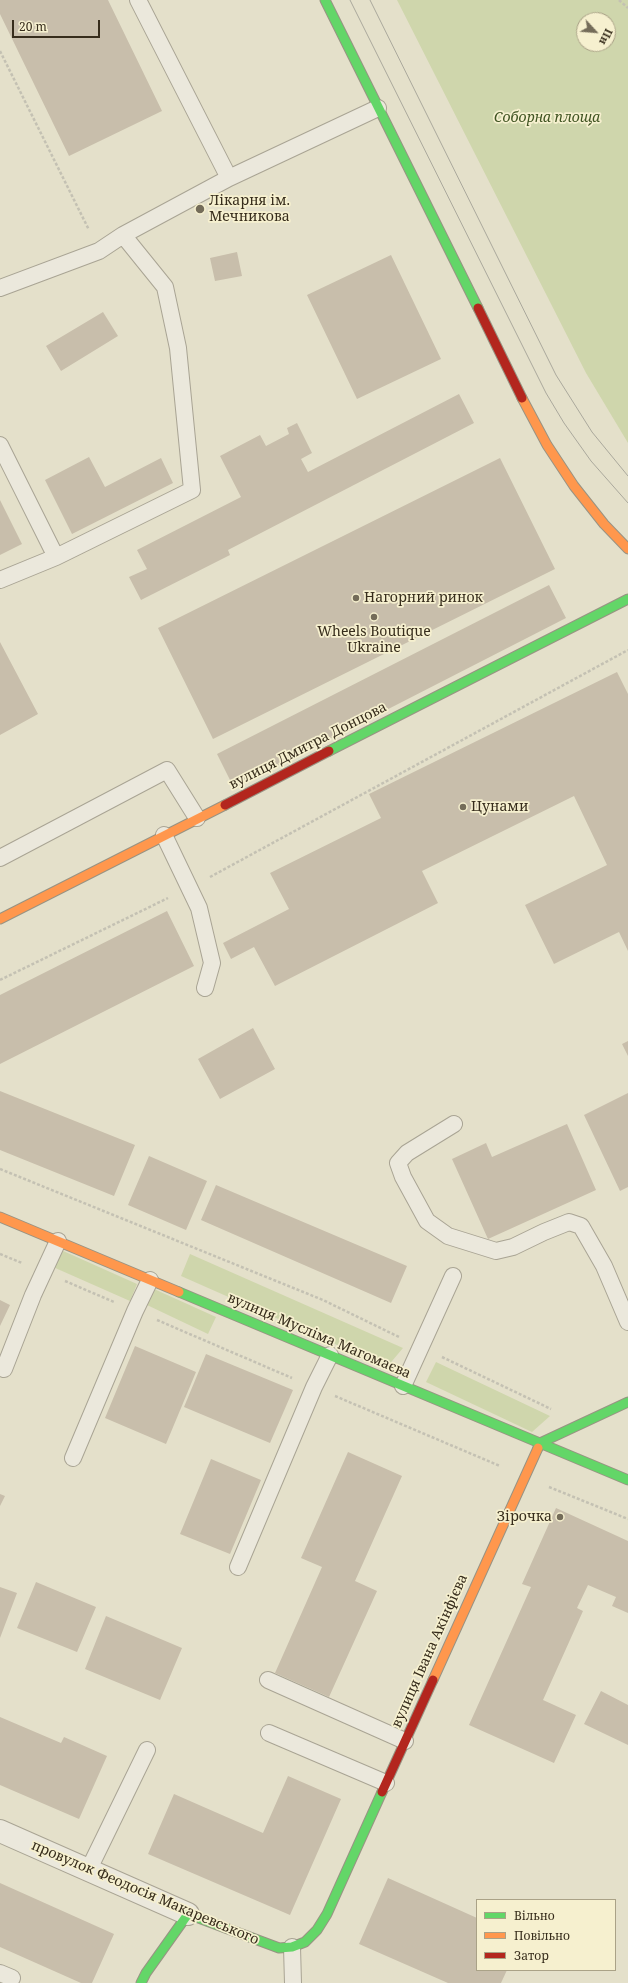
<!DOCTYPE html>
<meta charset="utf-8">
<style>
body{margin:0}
#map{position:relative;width:628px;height:1983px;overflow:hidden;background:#e4e0ca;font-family:"Noto Serif",serif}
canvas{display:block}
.legend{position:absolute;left:476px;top:1899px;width:140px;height:72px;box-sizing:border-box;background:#f6f0cf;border:1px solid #aaa287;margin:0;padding:5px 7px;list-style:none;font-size:12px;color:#372d1c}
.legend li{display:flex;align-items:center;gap:8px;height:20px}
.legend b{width:20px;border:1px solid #aaa287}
.north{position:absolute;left:576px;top:12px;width:40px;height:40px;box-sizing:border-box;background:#f6f0cf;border:1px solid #aaa287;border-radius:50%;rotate:116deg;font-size:11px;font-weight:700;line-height:16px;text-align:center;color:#372d1c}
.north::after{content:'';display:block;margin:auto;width:14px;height:18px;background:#746c59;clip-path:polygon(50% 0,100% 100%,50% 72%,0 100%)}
.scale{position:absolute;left:12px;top:20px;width:88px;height:18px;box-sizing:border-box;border:2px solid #372d1c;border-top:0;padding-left:5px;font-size:12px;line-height:14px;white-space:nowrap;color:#372d1c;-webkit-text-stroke:3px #f6f0cf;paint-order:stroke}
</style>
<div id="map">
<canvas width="628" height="1983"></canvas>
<ul class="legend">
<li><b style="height:5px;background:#63d668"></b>Вільно</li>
<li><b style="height:5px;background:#ff974d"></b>Повільно</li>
<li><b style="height:5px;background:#b3261e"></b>Затор</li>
</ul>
<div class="north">Пн</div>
<div class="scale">20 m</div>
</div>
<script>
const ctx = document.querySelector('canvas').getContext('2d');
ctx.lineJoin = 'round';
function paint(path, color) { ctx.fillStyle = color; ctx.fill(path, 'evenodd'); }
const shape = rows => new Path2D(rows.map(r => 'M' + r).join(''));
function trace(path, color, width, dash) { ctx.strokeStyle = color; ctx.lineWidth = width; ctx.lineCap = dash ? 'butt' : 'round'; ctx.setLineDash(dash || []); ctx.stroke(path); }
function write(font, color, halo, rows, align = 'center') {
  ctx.font = font + ' "Noto Serif",serif'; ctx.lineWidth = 3.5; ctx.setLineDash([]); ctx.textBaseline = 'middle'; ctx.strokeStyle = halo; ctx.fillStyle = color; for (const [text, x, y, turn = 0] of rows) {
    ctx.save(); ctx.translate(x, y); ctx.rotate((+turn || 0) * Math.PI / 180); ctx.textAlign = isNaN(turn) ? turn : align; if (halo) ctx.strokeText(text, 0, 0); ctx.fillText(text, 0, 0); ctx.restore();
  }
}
paint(shape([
 [397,0,628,0,628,443,586,373],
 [584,20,608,20,608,44,584,44],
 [61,1250,137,1284,130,1301,53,1267],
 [190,1254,403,1348,387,1367,181,1276],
 [154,1289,216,1317,208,1334,147,1305],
 [436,1362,550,1416,532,1432,426,1382]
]), '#cfd6ac');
paint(shape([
 [0,0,108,0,162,111,69,156,0,14],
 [237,252,242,276,215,281,210,258],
 [391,255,441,359,357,399,307,295],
 [103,312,118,336,61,371,46,346],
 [459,394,474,423,228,550,230,555,141,600,129,577,147,569,137,550,241,497,220,456,260,435,266,446,289,434,287,428,297,423,312,453,301,459,308,472],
 [89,457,105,487,161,458,173,483,72,534,45,480],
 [500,458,555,569,213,739,158,628],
 [0,500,22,544,0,555],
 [549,585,566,618,234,788,217,754],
 [0,642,38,714,0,735],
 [617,672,628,694,628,951,619,932,554,964,525,905,607,865,574,796,422,871,438,903,275,986,254,947,231,959,223,943,289,909,270,873,381,818,369,794],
 [167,911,194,966,0,1064,0,995],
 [253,1028,275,1069,220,1099,198,1059],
 [628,1041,628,1056,622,1044],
 [0,1091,135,1145,114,1196,0,1150],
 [628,1093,628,1187,620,1191,584,1115],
 [567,1124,596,1190,488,1239,452,1159,486,1143,492,1157],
 [149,1156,207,1181,186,1230,128,1205],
 [216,1185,407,1266,391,1303,201,1220],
 [0,1300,10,1305,0,1326],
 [135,1346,196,1372,166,1444,105,1418],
 [206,1354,293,1390,270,1443,184,1407],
 [348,1452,402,1476,355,1581,377,1591,329,1697,275,1673,322,1567,301,1558],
 [211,1459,261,1480,230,1554,180,1534],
 [0,1494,5,1496,0,1506],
 [556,1508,628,1541,628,1613,612,1606,616,1597,588,1585,577,1608,583,1611,543,1700,576,1715,554,1763,469,1725,531,1587,522,1584],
 [36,1582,96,1607,77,1652,17,1628],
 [0,1587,17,1593,0,1638],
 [106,1616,182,1648,160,1700,85,1669],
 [601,1691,628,1705,628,1745,584,1724],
 [0,1717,61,1743,64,1737,107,1756,79,1819,0,1785],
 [288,1776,341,1799,290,1915,148,1854,174,1794,263,1833],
 [388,1878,477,1918,477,1970,507,1970,501,1983,448,1983,359,1944],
 [0,1883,114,1934,92,1983,81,1983,0,1947]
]), '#c8beab');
const lane = shape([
 [138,0,229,178],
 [0,288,99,251,123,235,229,178,378,108],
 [0,445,56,557],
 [0,580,56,557,192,490,178,348,165,287,123,235],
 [164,835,199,908,212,963,205,988],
 [0,858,167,770,197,818],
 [454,1124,407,1153,398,1163,403,1177,427,1221,448,1236,496,1251,513,1247,544,1232,569,1222,581,1226,604,1266,628,1322],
 [4,1369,33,1295,58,1241],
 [403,1386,453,1276],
 [73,1458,135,1311,150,1280],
 [238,1567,314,1387,330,1355],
 [268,1680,405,1741],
 [269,1733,386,1783],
 [88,1871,147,1750],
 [292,1947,293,1983],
 [0,1973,12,1978]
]);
const street = shape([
 [0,1831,188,1914]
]);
const fast = shape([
 [325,0,478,308],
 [329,751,628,599],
 [179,1292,628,1480],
 [538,1448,540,1443,628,1402],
 [141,1983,146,1973,188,1914,279,1948,292,1947,305,1942,317,1930,327,1914,382,1792]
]);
const slow = shape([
 [522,398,547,445,574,486,604,524,628,549],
 [0,919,225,805],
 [0,1217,179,1292],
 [433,1680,538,1448]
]);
const jam = shape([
 [478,308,522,398],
 [225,805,329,751],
 [382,1792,433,1680]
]);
trace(lane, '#a9a494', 18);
trace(street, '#a9a494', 24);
trace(fast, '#989383', 11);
trace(slow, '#989383', 11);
trace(jam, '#989383', 11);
trace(shape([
 [619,0,628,8],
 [0,51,89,230],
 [210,877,628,650],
 [0,980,168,898],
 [0,1169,323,1300,399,1337],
 [0,1254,22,1263],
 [65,1281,114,1302],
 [157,1320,292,1378],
 [442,1357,551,1409],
 [335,1396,500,1466],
 [549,1487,628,1519]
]), '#c4c1b3', 2.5, [3, 2]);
trace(lane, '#ebe8dc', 16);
trace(street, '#ebe8dc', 22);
trace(fast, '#63d668', 9);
trace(slow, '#ff974d', 9);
trace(jam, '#b3261e', 9);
trace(shape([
 [350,0,546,393,564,423,591,461,628,503],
 [370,0,556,375,592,432,628,476]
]), '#aaa89c', 1);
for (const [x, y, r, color] of [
 [200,209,5,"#746c59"],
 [356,598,4,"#746c59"],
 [374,617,4,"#746c59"],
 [463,807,4,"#746c59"],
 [560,1517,4,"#746c59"]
]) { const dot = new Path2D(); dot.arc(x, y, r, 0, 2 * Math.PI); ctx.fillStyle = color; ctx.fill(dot); trace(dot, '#f6f0cf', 1.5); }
write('italic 14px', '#405422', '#f6f0cf', [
 ["Соборна площа",547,118]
]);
write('14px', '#372d1c', '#f6f0cf', [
 ["Лікарня ім.",209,201],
 ["Мечникова",209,217],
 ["Нагорний ринок",364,598],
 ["Wheels Boutique",374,632,"center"],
 ["Ukraine",374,648,"center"],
 ["Цунами",471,807],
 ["Зірочка",552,1517,"right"]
], 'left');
write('14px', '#372d1c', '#f6f0cf', [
 ["вулиця Дмитра Донцова",308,746,-27],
 ["вулиця Мусліма Магомаєва",319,1336,23],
 ["вулиця Івана Акінфієва",430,1651,-66],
 ["провулок Феодосія Макаревського",145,1893,23]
]);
</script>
